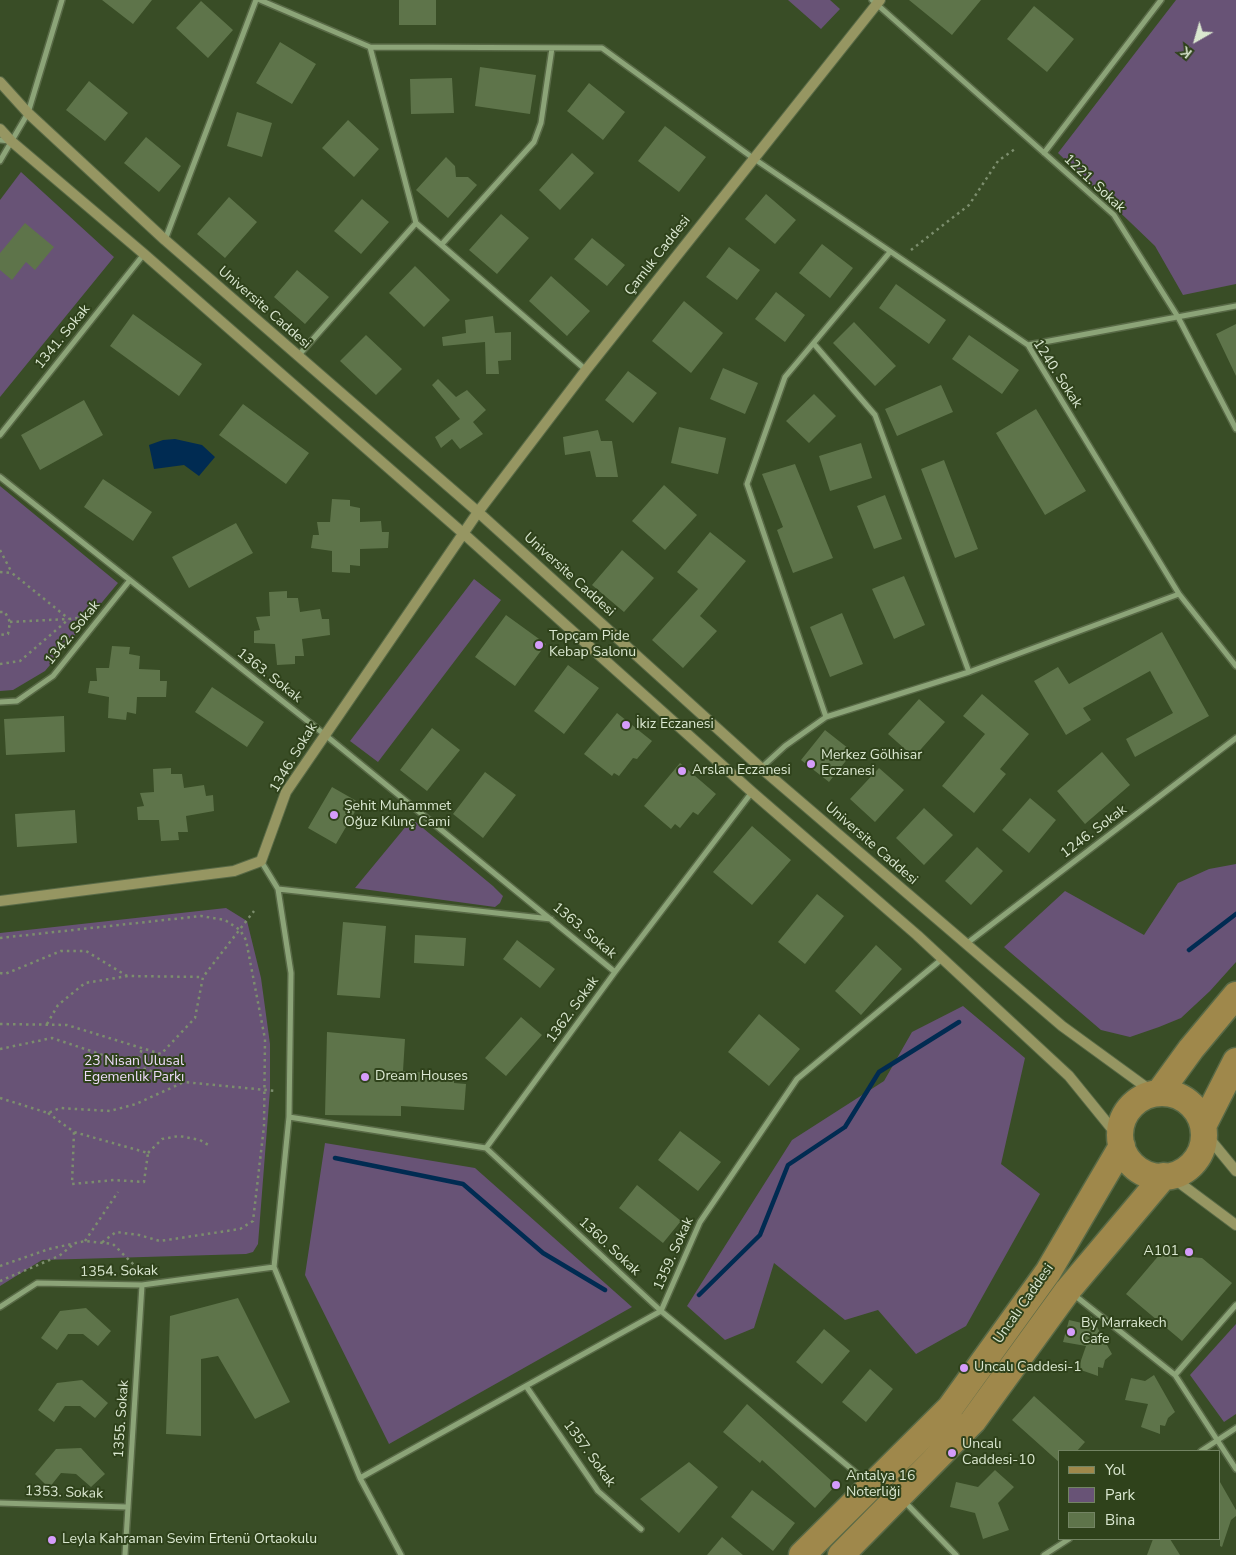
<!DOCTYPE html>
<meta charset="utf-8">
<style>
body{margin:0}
#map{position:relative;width:1236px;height:1555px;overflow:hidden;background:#394d26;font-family:"Nunito Sans",sans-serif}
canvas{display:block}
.legend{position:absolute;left:1058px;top:1450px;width:162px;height:90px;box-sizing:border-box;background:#2f421b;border:1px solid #738463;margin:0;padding:6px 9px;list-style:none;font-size:15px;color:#dae7d0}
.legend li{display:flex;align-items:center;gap:10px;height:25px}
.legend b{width:25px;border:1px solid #738463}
.north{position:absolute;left:1171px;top:15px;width:50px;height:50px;-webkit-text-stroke:4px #2f421b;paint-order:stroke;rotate:218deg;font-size:14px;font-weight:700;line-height:20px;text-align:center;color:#dae7d0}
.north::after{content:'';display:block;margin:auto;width:18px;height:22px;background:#dae7d0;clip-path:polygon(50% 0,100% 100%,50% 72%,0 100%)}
</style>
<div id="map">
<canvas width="1236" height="1555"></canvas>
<ul class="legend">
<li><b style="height:6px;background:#9f884b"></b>Yol</li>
<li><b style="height:14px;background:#685376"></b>Park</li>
<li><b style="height:14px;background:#5e744a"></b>Bina</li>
</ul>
<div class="north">K</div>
</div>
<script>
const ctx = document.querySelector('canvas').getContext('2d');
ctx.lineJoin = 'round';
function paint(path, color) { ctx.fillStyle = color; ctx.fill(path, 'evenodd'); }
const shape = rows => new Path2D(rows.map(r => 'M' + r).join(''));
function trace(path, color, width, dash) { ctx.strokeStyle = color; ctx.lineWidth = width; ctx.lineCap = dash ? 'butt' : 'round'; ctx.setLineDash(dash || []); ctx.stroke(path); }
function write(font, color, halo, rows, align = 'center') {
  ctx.font = font + ' "Nunito Sans",sans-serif'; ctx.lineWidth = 4; ctx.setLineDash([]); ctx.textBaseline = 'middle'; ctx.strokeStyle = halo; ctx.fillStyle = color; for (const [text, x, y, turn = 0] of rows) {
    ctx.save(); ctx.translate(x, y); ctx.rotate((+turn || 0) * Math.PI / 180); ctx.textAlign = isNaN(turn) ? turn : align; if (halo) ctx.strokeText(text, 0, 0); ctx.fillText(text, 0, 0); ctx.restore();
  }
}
paint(shape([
 [788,0,830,0,840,9,821,29],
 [1176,0,1236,0,1236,284,1183,295,1155,246,1058,153],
 [21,172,114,257,0,397,0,200],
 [0,486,118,583,45,671,13,690,0,691],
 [474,579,501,600,378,762,350,741],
 [412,819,493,886,503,896,500,903,495,907,355,888],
 [1236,864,1236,962,1210,991,1181,1018,1159,1027,1130,1037,1101,1030,1004,947,1065,891,1144,935,1178,883,1209,869],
 [226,908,247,921,261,978,270,1044,270,1090,258,1244,253,1252,246,1254,42,1260,0,1286,0,933],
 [963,1006,1025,1058,1001,1164,1040,1194,966,1326,916,1354,878,1310,845,1320,774,1263,754,1328,725,1340,687,1306,792,1140,884,1081,912,1032],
 [325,1143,475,1168,632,1307,389,1444,305,1275],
 [1236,1324,1236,1414,1224,1422,1190,1375]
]), '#685376');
paint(shape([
 [175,439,202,445,215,457,199,476,184,465,154,469,149,445,163,440]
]), '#002b52');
trace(shape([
 [1189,950,1236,914],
 [335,1158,463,1184,543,1253,605,1290],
 [699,1295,760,1235,788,1165,845,1127,879,1072,959,1022]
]), '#002b52', 4.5);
paint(shape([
 [102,0,152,0,133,24],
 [399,0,436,0,436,25,399,25],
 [909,0,981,0,952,35],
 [201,1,233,30,208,58,176,28],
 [1034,6,1074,39,1047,72,1007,39],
 [280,42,316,64,292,104,256,83],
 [480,67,536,75,530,114,475,106],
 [452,78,454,113,411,114,410,79],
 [89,81,128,113,105,141,66,110],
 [589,83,625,112,603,140,567,111],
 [237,112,272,123,262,157,227,146],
 [348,120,379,149,354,177,322,148],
 [665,126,706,157,679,192,638,161],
 [146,137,181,166,159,192,124,163],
 [572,153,594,173,560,210,539,190],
 [446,157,455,166,456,177,468,177,477,185,448,218,416,190],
 [766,194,796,220,775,244,745,219],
 [229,197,257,222,225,258,197,234],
 [362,199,389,222,361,254,334,231],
 [501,214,529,238,497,274,469,250],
 [25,223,54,247,35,270,26,262,12,280,0,270,0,253],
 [592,238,625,265,607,286,574,259],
 [822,244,853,268,830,298,799,273],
 [729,247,760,270,737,300,706,277],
 [415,266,450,300,424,327,389,293],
 [297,270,329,297,305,324,274,297],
 [551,276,590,311,567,336,529,301],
 [896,284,946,320,929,344,879,308],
 [776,292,805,315,785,342,755,319],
 [684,301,723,333,691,373,652,341],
 [133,314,202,364,179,396,110,346],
 [493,316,495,333,511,332,511,360,498,361,499,374,486,374,485,342,443,346,442,337,466,333,465,320],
 [854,322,896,366,875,386,833,343],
 [1236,324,1236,376,1216,334],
 [366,335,402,369,376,395,340,361],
 [969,335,1019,370,1002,394,952,359],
 [723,368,758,383,745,414,710,399],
 [628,371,657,393,633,423,605,400],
 [438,379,456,397,467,390,486,410,473,422,483,434,460,449,452,439,441,448,435,437,460,419,432,385],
 [941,385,953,412,897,436,885,409],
 [814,394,836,416,809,443,786,421],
 [84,400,103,435,40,470,21,435],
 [243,404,309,453,286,484,219,435],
 [1036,409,1086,491,1045,515,996,433],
 [679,427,726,438,718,474,671,463],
 [598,430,601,441,612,441,618,477,596,477,590,451,565,455,563,437],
 [861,443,872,478,830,491,819,456],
 [944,460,978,549,955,558,921,469],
 [795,464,833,558,793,573,777,530,783,527,762,474],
 [103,479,152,512,133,541,84,507],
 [664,485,697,515,665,550,632,521],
 [885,495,902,539,874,549,857,506],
 [332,499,350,500,350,506,360,508,360,522,381,521,382,532,389,532,388,548,360,549,360,566,350,565,350,573,332,572,332,551,311,548,313,535,319,535,317,522,330,522],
 [236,523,253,553,189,588,172,557],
 [710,532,746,561,700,616,717,631,683,668,652,640,698,589,677,572],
 [622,550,654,578,624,612,592,585],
 [904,576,925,625,894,639,872,589],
 [287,591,287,598,298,598,300,612,320,609,322,619,329,619,330,635,302,639,304,656,295,656,295,664,277,665,275,644,254,643,254,631,260,630,256,617,270,616,269,592],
 [842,613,863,664,830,677,810,627],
 [506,615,546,644,515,686,475,657],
 [1162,632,1209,716,1135,757,1126,739,1173,713,1150,671,1083,708,1091,720,1066,735,1034,681,1058,667,1069,684],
 [112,646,130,647,129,654,140,656,139,669,160,670,160,681,167,681,166,697,137,697,136,714,127,712,126,720,108,718,109,697,88,693,90,681,97,681,96,668,109,668],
 [568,665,599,688,564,734,534,711],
 [212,687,264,722,247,747,195,712],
 [982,694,1029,734,1000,769,1006,774,974,813,942,786,985,734,963,716],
 [919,699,945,722,914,757,888,734],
 [617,713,652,741,637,759,633,758,619,776,614,773,612,776,584,754],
 [64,716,65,752,6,755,4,719],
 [432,728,460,750,427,791,400,770],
 [825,730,853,752,829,782,801,760],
 [1102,752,1130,785,1085,824,1057,791],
 [680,763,716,794,698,815,693,812,680,828,675,824,671,829,644,806],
 [171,768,171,774,182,774,184,788,204,785,206,796,213,795,214,811,186,816,188,832,178,832,179,840,161,841,159,820,138,820,137,807,144,806,140,793,154,792,153,769],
 [879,768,904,790,875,822,850,799],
 [485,772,516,795,483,838,453,814],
 [332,787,360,803,336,844,308,828],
 [1030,798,1056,820,1029,853,1002,830],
 [924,808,953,835,924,865,896,838],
 [75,810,77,843,17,847,15,814],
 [752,826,791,860,752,905,713,872],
 [977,847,1003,871,971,905,945,881],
 [817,894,844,916,805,964,778,942],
 [343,922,386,926,380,998,337,995],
 [415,935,466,938,464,966,414,963],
 [517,940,555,969,540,988,503,959],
 [876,945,902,969,861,1015,835,991],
 [759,1014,800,1049,769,1086,728,1052],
 [521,1017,542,1035,506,1076,485,1058],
 [327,1032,405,1039,403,1071,454,1075,454,1083,466,1084,464,1110,401,1106,401,1116,325,1115],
 [680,1131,721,1162,698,1191,658,1160],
 [637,1185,681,1221,663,1243,619,1208],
 [1160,1254,1202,1258,1232,1283,1182,1341,1126,1294],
 [238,1298,290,1402,255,1419,218,1356,201,1359,201,1436,166,1434,170,1316],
 [86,1308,111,1331,98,1346,83,1334,68,1334,57,1350,41,1338,60,1311],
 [1091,1316,1112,1354,1105,1360,1103,1368,1098,1367,1098,1376,1078,1369,1086,1346,1063,1342,1069,1320,1082,1323],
 [824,1329,850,1351,822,1384,796,1362],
 [870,1369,893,1389,866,1422,842,1402],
 [1154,1375,1175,1412,1168,1418,1165,1426,1160,1425,1160,1434,1141,1427,1148,1404,1125,1400,1131,1378,1145,1381],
 [82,1380,108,1403,95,1418,80,1406,65,1406,54,1422,38,1410,57,1383],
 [1034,1396,1085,1442,1077,1451,1060,1451,1060,1463,1012,1420],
 [747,1404,836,1485,815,1508,762,1460,760,1463,723,1432],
 [81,1448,105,1474,91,1487,76,1474,61,1473,49,1488,35,1474,56,1449],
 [689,1462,718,1487,679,1533,640,1499],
 [995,1470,1014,1487,998,1503,1009,1530,983,1539,975,1513,950,1507,956,1482,978,1487],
 [1220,1482,1236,1510,1236,1516,1231,1520,1222,1547,1220,1546],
 [752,1490,795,1523,773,1551,731,1517],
 [722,1537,743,1555,707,1555],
 [1153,1539,1170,1539,1180,1555,1147,1555]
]), '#5e744a');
const street = shape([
 [260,0,370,47,602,48,753,158,1028,345,1179,594,1236,666],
 [872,0,1114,215,1178,317,1236,429],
 [370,47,416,223,586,370],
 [0,140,10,141],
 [1044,153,1161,0],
 [0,161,28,113,62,0],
 [165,240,256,0],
 [442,244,534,142,541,123,552,48],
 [814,344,875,415,969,672],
 [1028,345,1236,306],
 [298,356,416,223],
 [0,435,144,254],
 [0,477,324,734,615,972],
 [0,702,17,701,53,676,130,580],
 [826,717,747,484,785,377,890,252],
 [761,768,785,746,826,717,969,672,1179,594],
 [261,861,278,889,291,973,289,1117,274,1267,360,1478,401,1555],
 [278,889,551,919],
 [966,944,1236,738],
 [289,1117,486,1148,661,1311,866,1481],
 [486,1148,615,972,752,792],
 [1073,1294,1175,1375,1236,1469],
 [0,1307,37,1283,142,1285,274,1267],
 [1175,1375,1236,1305],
 [526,1386,598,1491,641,1529],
 [1201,1451,1236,1428],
 [360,1478,661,1311,700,1222,797,1079,942,959],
 [904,1501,956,1555],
 [0,1503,127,1507],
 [125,1555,142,1285],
 [1044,1555,1069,1539]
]);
const secondary = shape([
 [0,82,28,113,165,240,478,512,761,768,1062,1026,1154,1093],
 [0,129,11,141,144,254,464,534,752,792,917,935,1069,1076,1121,1140],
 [0,901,234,871,261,861,286,792,478,512,586,370,880,0],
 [1204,1132,1236,1171],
 [1169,1175,1236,1225]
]);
const primary = shape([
 [1159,1093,1191,1049,1236,995],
 '1120 1135a42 42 0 1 1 84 0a42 42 0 1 1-84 0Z',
 [1203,1126,1236,1061],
 [802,1555,950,1408,1048,1272,1122,1146],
 [841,1555,973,1421,1068,1290,1164,1176]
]);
trace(street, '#586946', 8);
trace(secondary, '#586946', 12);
trace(primary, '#586946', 29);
trace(shape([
 [911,250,969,205,998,161,1015,149],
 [0,550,12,573],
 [0,572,12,573,69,619],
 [0,612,5,612,10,622,8,634,0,635],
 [10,622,68,619],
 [0,664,20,661,69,619,88,617],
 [0,938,201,916,225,920,240,930,246,940,265,1039,264,1126,253,1221,240,1229,160,1241,139,1235,116,1232,101,1243],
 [0,973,5,974,61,951,86,951,127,976],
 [0,1024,67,1025,161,1054,195,1018,203,977,254,911],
 [47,1024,58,1005,85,983,128,976,203,977],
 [0,1049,52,1038,184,1082,277,1091],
 [137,1065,142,1048],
 [0,1098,48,1113,60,1108,110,1111,136,1104,184,1082],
 [48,1113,74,1132,148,1153,144,1182,114,1180,72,1184,74,1132],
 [148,1153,162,1139,179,1136,200,1140,210,1146],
 [85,1241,118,1192],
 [0,1266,49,1249,85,1241,113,1244,134,1265],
 [0,1281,59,1256,74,1244]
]), '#7c8e6d', 2.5, [2.5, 4]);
trace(street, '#8ca478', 5);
trace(secondary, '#969662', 10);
trace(primary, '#9f884b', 26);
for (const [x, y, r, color] of [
 [539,645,5,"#d59cfb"],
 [626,725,5,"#d59cfb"],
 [811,764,5,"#d59cfb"],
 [682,771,5,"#d59cfb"],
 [334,815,5,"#d59cfb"],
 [365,1077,5,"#d59cfb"],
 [1189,1252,5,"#d59cfb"],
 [1071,1332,5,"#d59cfb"],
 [964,1368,5,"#d59cfb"],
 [952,1453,5,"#d59cfb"],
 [836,1485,5,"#d59cfb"],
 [52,1540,5,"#d59cfb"]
]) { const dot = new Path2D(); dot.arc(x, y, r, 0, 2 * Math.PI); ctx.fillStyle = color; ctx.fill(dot); trace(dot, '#2f421b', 2); }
write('14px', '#dae7d0', '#2f421b', [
 ["1221. Sokak",1094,184,43],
 ["Çamlık Caddesi",658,256,-52],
 ["Universite Caddesi",264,308,41],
 ["1341. Sokak",63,337,-51],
 ["1240. Sokak",1057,374,57],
 ["Universite Caddesi",569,575,42],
 ["1342. Sokak",73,633,-51],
 ["1363. Sokak",269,676,38],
 ["1346. Sokak",294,758,-59],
 ["1246. Sokak",1094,832,-37],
 ["Universite Caddesi",871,844,41],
 ["1363. Sokak",584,931,40],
 ["1362. Sokak",573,1010,-54],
 ["1360. Sokak",609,1247,43],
 ["1359. Sokak",674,1254,-66],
 ["1354. Sokak",119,1272,-1],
 ["Uncalı Caddesi",1024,1304,-55],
 ["1355. Sokak",122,1419,-86],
 ["1357. Sokak",589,1454,54],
 ["1353. Sokak",64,1493,2]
]);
write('14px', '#dae7d0', '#2f421b', [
 ["Topçam Pide",549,637],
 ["Kebap Salonu",549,653],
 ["İkiz Eczanesi",636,725],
 ["Merkez Gölhisar",821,756],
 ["Eczanesi",821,772],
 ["Arslan Eczanesi",692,771],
 ["Şehit Muhammet",344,807],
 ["Oğuz Kılınç Cami",344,823],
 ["Dream Houses",375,1077],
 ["A101",1179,1252,"right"],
 ["By Marrakech",1081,1324],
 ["Cafe",1081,1340],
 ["Uncalı Caddesi-1",974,1368],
 ["Uncalı",962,1445],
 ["Caddesi-10",962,1461],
 ["Antalya 16",846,1477],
 ["Noterliği",846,1493],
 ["Leyla Kahraman Sevim Ertenü Ortaokulu",62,1540]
], 'left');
write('14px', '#eddbfa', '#2f421b', [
 ["23 Nisan Ulusal",134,1062],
 ["Egemenlik Parkı",134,1078]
]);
</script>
